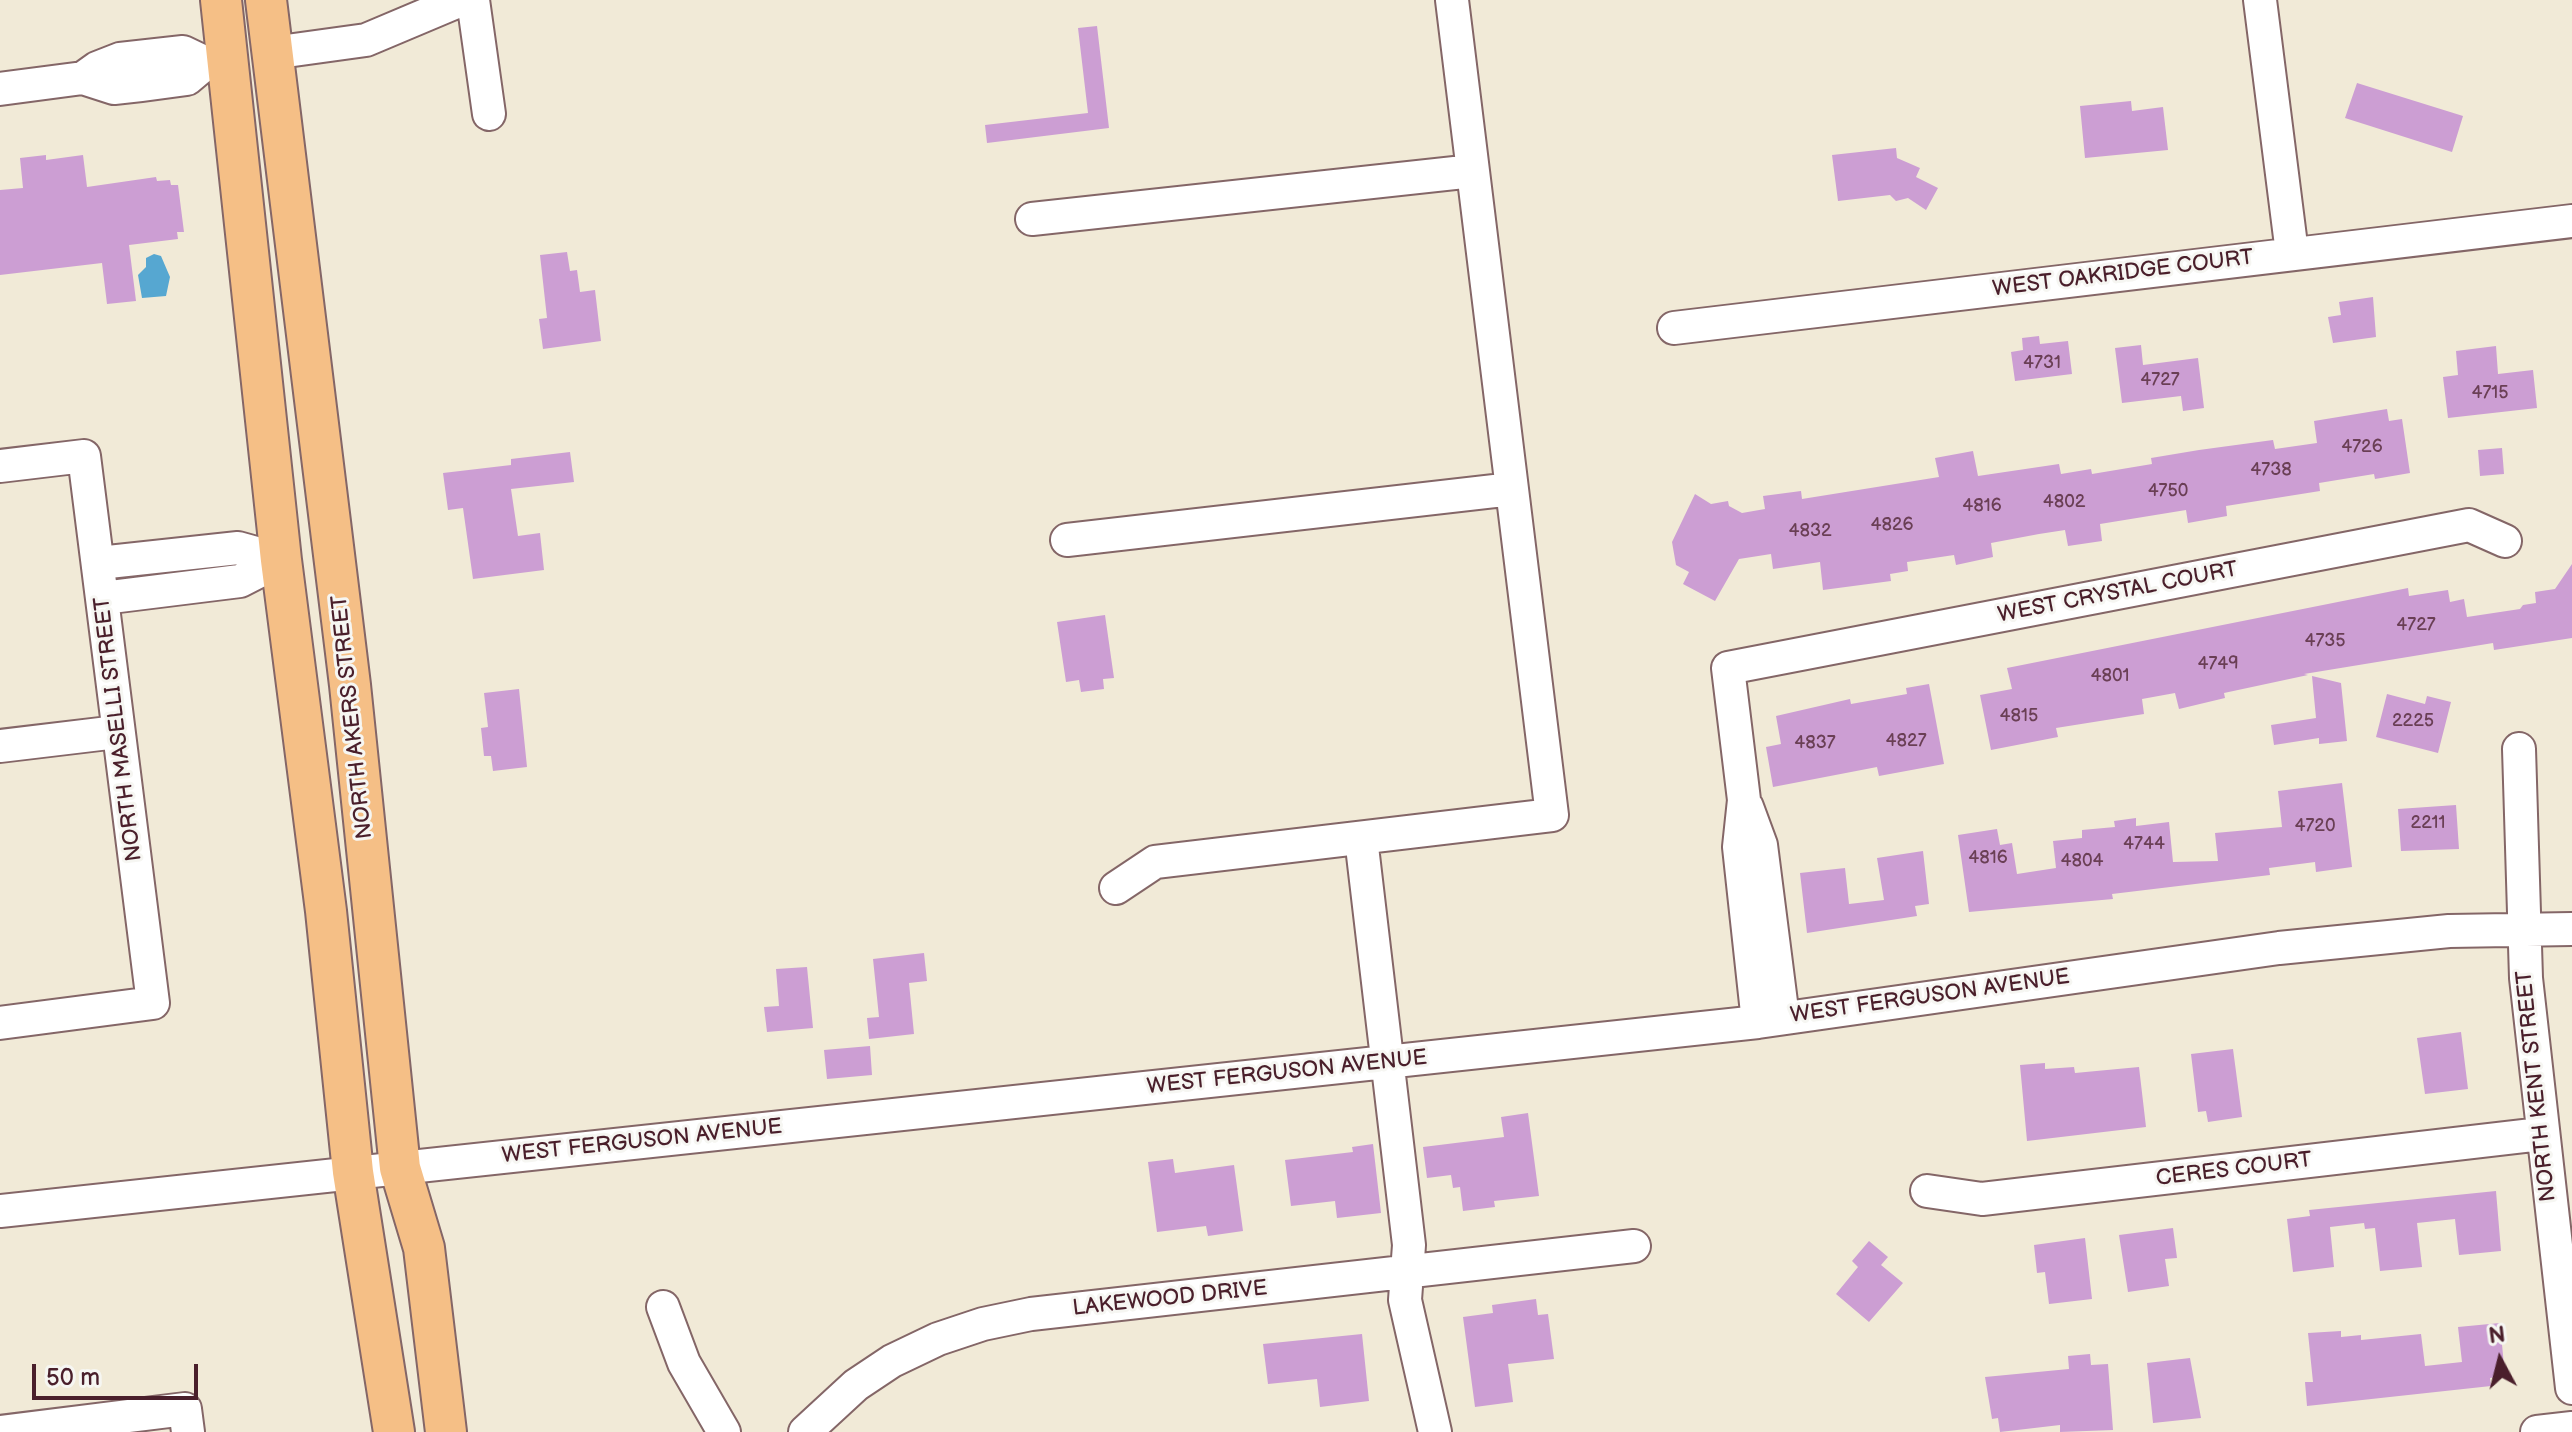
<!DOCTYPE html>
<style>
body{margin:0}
#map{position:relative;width:2572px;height:1432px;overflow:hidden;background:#f1ead7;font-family:"Balsamiq Sans",sans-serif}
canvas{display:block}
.north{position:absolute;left:2460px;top:1320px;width:80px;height:80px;-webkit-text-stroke:6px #f6f6f2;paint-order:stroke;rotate:353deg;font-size:22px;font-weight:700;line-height:32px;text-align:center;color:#4a1f2b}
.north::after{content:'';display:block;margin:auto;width:28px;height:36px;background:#4a1f2b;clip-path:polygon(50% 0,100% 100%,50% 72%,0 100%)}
.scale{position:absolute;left:32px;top:1364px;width:166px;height:36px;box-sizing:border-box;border:4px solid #4a1f2b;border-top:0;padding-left:10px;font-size:24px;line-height:28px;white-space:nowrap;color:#4a1f2b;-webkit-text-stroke:6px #f6f6f2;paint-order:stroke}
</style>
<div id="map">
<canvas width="2572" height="1432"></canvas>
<div class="north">N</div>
<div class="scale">50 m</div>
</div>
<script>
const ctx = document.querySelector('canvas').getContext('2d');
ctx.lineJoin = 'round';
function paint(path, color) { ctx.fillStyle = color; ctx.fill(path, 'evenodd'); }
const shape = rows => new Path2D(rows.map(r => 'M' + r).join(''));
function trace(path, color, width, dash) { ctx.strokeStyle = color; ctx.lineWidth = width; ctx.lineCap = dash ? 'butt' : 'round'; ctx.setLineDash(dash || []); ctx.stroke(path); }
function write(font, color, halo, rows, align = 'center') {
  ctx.font = font + ' "Balsamiq Sans",sans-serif'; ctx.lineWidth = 6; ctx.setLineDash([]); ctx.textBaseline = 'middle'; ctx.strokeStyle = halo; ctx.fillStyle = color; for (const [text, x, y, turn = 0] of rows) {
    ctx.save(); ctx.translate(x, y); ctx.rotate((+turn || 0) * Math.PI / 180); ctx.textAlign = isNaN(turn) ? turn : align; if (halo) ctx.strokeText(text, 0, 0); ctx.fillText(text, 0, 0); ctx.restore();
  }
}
paint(shape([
 [154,254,161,256,170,277,166,296,142,298,138,275,146,267,146,258]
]), '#56a7d1');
paint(shape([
 [1097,26,1109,128,987,143,985,125,1088,113,1078,28],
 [2357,83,2463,116,2452,152,2345,118],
 [2131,101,2132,111,2163,107,2168,150,2085,158,2080,106],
 [1896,148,1897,158,1920,168,1916,177,1938,188,1926,210,1908,198,1896,201,1890,195,1838,201,1832,155],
 [46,155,46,160,83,155,87,187,156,177,157,181,170,180,171,185,178,185,184,232,177,232,178,239,129,245,136,301,107,304,102,263,0,275,0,190,23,188,20,158],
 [567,252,570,271,577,270,580,292,595,290,601,341,543,349,539,319,547,318,540,255],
 [2373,297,2376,337,2333,343,2328,317,2341,315,2339,302],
 [2039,336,2040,344,2068,341,2072,374,2015,381,2011,352,2023,350,2022,338],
 [2141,345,2143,365,2198,358,2204,408,2183,411,2181,396,2122,403,2115,348],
 [2496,346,2498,374,2533,370,2537,408,2448,418,2443,377,2458,375,2456,351],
 [2387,409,2389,421,2402,419,2410,473,2375,479,2374,474,2319,483,2320,491,2226,506,2227,516,2188,523,2186,510,2100,524,2102,541,2068,546,2065,530,2039,534,1991,543,1993,557,1956,565,1954,555,1907,562,1908,571,1890,574,1891,581,1823,590,1820,562,1773,569,1771,554,1739,559,1715,601,1683,584,1689,572,1676,565,1672,542,1695,494,1711,504,1728,501,1729,506,1742,513,1765,509,1763,496,1801,491,1802,499,1939,477,1935,458,1973,451,1978,476,2059,464,2061,474,2091,469,2092,474,2152,464,2151,458,2199,450,2273,440,2275,449,2317,443,2314,421],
 [2502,448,2504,474,2480,476,2478,450],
 [570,452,574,482,511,489,518,536,540,533,544,570,473,579,463,508,448,510,443,473,511,465,511,459],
 [2572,564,2572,638,2494,650,2493,643,2304,674,2308,675,2224,693,2225,698,2179,709,2175,693,2142,699,2144,714,2056,728,2058,737,1991,750,1980,695,2012,689,2007,668,2408,588,2409,596,2448,590,2450,602,2464,599,2467,617,2520,609,2523,605,2536,603,2535,592,2555,589],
 [1105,615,1114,678,1103,679,1104,689,1081,692,1079,680,1066,682,1057,622],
 [2312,676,2341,683,2347,741,2319,744,2319,738,2274,745,2271,725,2316,718],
 [1929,684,1944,764,1879,776,1877,767,1773,787,1766,747,1781,744,1776,716,1850,699,1851,704,1907,694,1906,688],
 [519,689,527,767,493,771,491,756,484,756,481,728,488,727,484,693],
 [2387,694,2425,704,2427,696,2451,702,2438,753,2376,737],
 [2342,783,2352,867,2316,872,2315,862,2269,868,2270,875,2112,894,2113,899,1969,912,1958,835,1997,829,2000,845,2012,843,2017,874,2056,868,2053,841,2082,838,2082,830,2115,827,2114,821,2136,818,2136,826,2169,822,2173,862,2218,861,2215,833,2282,827,2278,791],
 [2456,805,2459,849,2401,851,2398,809],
 [1923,851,1929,904,1915,906,1917,916,1807,933,1800,873,1845,868,1849,904,1884,900,1877,858],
 [924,953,927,981,909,983,914,1034,869,1039,867,1018,879,1017,873,959],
 [807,967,813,1028,767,1032,764,1007,779,1006,776,969],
 [2461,1032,2468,1089,2425,1094,2417,1038],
 [870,1046,872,1075,827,1079,824,1050],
 [2233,1049,2242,1117,2208,1122,2206,1111,2198,1112,2191,1054],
 [2045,1063,2045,1069,2074,1067,2075,1073,2139,1067,2146,1127,2027,1141,2020,1065],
 [1528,1113,1539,1196,1494,1201,1495,1207,1463,1211,1460,1187,1453,1188,1451,1175,1427,1178,1423,1147,1504,1137,1501,1117],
 [1373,1144,1381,1213,1337,1218,1335,1201,1291,1206,1285,1160,1353,1152,1352,1147],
 [1173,1159,1175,1173,1234,1165,1243,1231,1208,1236,1206,1226,1157,1232,1148,1162],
 [2496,1191,2501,1251,2459,1255,2455,1219,2417,1223,2422,1267,2380,1271,2375,1228,2365,1229,2364,1223,2330,1227,2334,1267,2293,1272,2287,1219,2310,1216,2309,1210],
 [2173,1228,2177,1258,2165,1259,2169,1286,2128,1292,2119,1235],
 [2085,1238,2092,1299,2049,1304,2045,1272,2037,1273,2034,1245],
 [1869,1241,1888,1257,1881,1265,1903,1283,1869,1322,1836,1294,1858,1267,1852,1261],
 [1536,1299,1538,1315,1548,1314,1554,1359,1508,1364,1513,1402,1475,1407,1463,1317,1493,1313,1492,1305],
 [2500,1323,2505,1376,2490,1378,2491,1386,2307,1406,2305,1382,2313,1382,2308,1333,2341,1331,2341,1337,2361,1335,2361,1340,2421,1334,2425,1366,2462,1362,2458,1327],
 [1362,1334,1369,1401,1320,1407,1317,1379,1268,1384,1263,1344],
 [2090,1354,2091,1365,2108,1364,2113,1430,2060,1432,2060,1425,2000,1432,1998,1418,1992,1419,1985,1377,2069,1369,2068,1356],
 [2190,1358,2201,1418,2153,1423,2147,1363]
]), '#cc9ed3');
const minor = shape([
 [473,0,489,114],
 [2260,0,2292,253],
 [272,53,366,40,461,0],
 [83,78,114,88,141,85,187,79,206,63],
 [0,89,83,78,97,68,120,59,183,52,206,63,228,60],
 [1032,219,1473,171],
 [1674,328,2572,221],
 [0,466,84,456,153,1003,0,1023],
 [1067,540,1512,489],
 [99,563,238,548,281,560],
 [103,598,240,581,281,560],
 [0,746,117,732],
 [2519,749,2526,978,2572,1388],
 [1747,807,1761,845,1783,1018],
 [1361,838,1409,1245,1405,1300,1435,1432],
 [1116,888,1155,862,1552,815,1452,0],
 [1758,1022,1739,847,1744,800,1728,668,2469,525,2505,541],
 [1927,1191,1982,1199,2541,1134],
 [0,1211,1758,1022,2279,948,2449,931,2572,929],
 [663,1307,684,1363,724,1432],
 [0,1432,185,1409,188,1432],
 [805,1432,856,1385,892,1361,938,1339,983,1324,1031,1314,1634,1246],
 [2537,1432,2572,1428]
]);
const major = shape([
 [221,0,281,560,326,911,353,1172,394,1432],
 [266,0,350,685,400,1168,424,1248,446,1432]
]);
trace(minor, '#846667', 36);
trace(major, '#846667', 44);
trace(minor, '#fff', 32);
trace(major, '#f5bf86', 40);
write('18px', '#6a3f55', null, [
 ["4731",2042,363],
 ["4727",2160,380],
 ["4715",2490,393],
 ["4726",2362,447],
 ["4738",2271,470],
 ["4750",2168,491],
 ["4802",2064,502],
 ["4816",1982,506],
 ["4826",1892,525],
 ["4832",1810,531],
 ["4727",2416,625],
 ["4735",2325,641],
 ["4749",2218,664],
 ["4801",2110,676],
 ["4815",2019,716],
 ["2225",2413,721],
 ["4827",1906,741],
 ["4837",1815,743],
 ["2211",2428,823],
 ["4720",2315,826],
 ["4744",2144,844],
 ["4816",1988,858],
 ["4804",2082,861]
]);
write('22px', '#4a1f2b', '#f6f6f2', [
 ["WEST OAKRIDGE COURT",2123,274,-7],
 ["WEST CRYSTAL COURT",2118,593,-11],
 ["NORTH AKERS STREET",353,717,-96],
 ["NORTH MASELLI STREET",119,729,-97],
 ["WEST FERGUSON AVENUE",1930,997,-8],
 ["WEST FERGUSON AVENUE",1287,1073,-6],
 ["NORTH KENT STREET",2537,1086,-96],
 ["WEST FERGUSON AVENUE",642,1142,-6],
 ["CERES COURT",2234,1170,-7],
 ["LAKEWOOD DRIVE",1170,1299,-6]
]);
</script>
